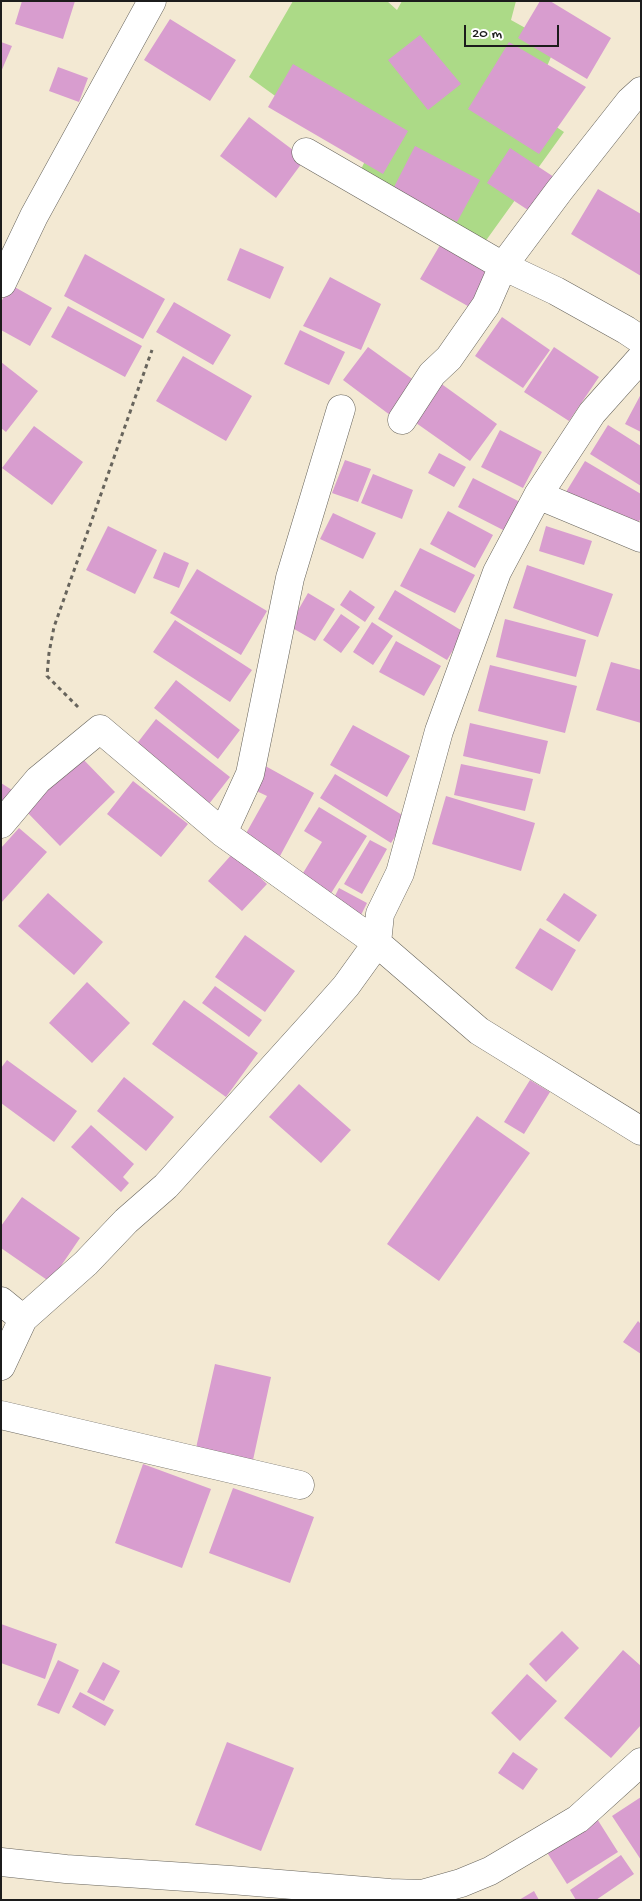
<!DOCTYPE html>
<style>
body{margin:0}
#map{position:relative;width:642px;height:1901px;overflow:hidden;background:#f3e9d3;font-family:"Gochi Hand",sans-serif}
canvas{display:block}
.frame{position:absolute;inset:0;border:2px solid #1c1c1c;pointer-events:none}
.scale{position:absolute;left:464px;top:25px;width:95px;height:22px;box-sizing:border-box;border:2px solid #1c1c1c;border-top:0;padding-left:6px;font-size:15px;line-height:18px;white-space:nowrap;color:#1c1c1c;-webkit-text-stroke:4px #fff;paint-order:stroke}
</style>
<div id="map">
<canvas width="642" height="1901"></canvas>
<div class="frame"></div>
<div class="scale">20 m</div>
</div>
<script>
const ctx = document.querySelector('canvas').getContext('2d');
ctx.lineJoin = 'round';
function paint(path, color) { ctx.fillStyle = color; ctx.fill(path, 'evenodd'); }
const shape = rows => new Path2D(rows.map(r => 'M' + r).join(''));
function trace(path, color, width, dash) { ctx.strokeStyle = color; ctx.lineWidth = width; ctx.lineCap = dash ? 'butt' : 'round'; ctx.setLineDash(dash || []); ctx.stroke(path); }
paint(shape([
 [293,1,387,1,397,10,402,1,516,1,511,20,556,45,529,109,564,132,482,246,354,184,365,161,249,77]
]), '#acda87');
paint(shape([
 [22,1,75,1,63,39,15,24],
 [540,1,550,1,611,38,587,79,518,38],
 [170,19,236,60,210,101,144,60],
 [420,35,461,84,428,110,388,60],
 [1,42,12,46,1,72],
 [509,42,586,87,539,154,468,109],
 [293,64,408,131,383,174,268,107],
 [58,67,88,78,79,102,49,91],
 [249,117,305,159,276,198,220,156],
 [415,146,480,180,457,222,393,189],
 [510,148,554,177,531,212,487,183],
 [598,189,641,214,641,276,571,234],
 [443,240,496,271,473,309,420,279],
 [240,248,284,267,270,299,227,280],
 [85,254,165,299,143,339,64,296],
 [330,277,381,304,361,350,303,326],
 [11,285,52,308,30,346,1,330,1,302],
 [174,302,231,335,213,365,156,332],
 [68,306,142,346,125,377,51,337],
 [502,317,550,350,523,388,475,356],
 [300,330,345,352,329,385,284,364],
 [368,347,415,381,390,415,343,380],
 [554,347,599,377,569,421,524,392],
 [183,356,252,396,226,441,156,401],
 [1,362,38,391,6,432,1,428],
 [436,380,497,424,470,461,409,418],
 [641,394,641,432,625,424],
 [608,425,641,446,641,486,590,454],
 [34,426,83,462,52,505,2,468],
 [500,430,542,452,523,488,481,467],
 [439,453,466,467,454,487,428,473],
 [345,460,371,469,358,502,332,493],
 [585,461,641,494,641,518,632,532,566,492],
 [373,474,413,490,402,519,361,503],
 [473,478,524,504,509,533,458,507],
 [448,511,493,535,475,568,430,544],
 [333,513,376,533,363,559,320,539],
 [108,526,157,550,135,594,86,570],
 [546,526,592,541,584,565,539,551],
 [420,548,475,575,455,613,400,586],
 [164,552,189,563,179,588,153,578],
 [527,565,613,594,598,637,513,608],
 [197,569,267,611,241,655,170,613],
 [350,590,375,607,365,622,340,605],
 [395,590,464,632,447,660,378,619],
 [308,593,335,609,315,641,289,626],
 [341,614,360,627,341,653,323,640],
 [505,619,586,640,576,677,496,657],
 [175,620,252,670,230,702,153,652],
 [372,622,393,636,373,665,353,652],
 [396,641,441,666,424,696,379,672],
 [611,662,641,670,641,723,596,710],
 [490,665,577,686,565,733,478,711],
 [176,680,240,730,218,759,154,708],
 [156,719,230,777,209,804,135,746],
 [470,723,548,741,540,774,463,756],
 [353,725,410,756,387,797,330,765],
 [80,756,115,792,60,846,25,810],
 [260,763,314,793,280,856,244,837,267,796,248,787],
 [461,764,533,779,525,811,454,795],
 [335,774,407,818,391,843,320,798],
 [133,781,188,824,161,857,107,814],
 [1,783,12,790,1,806],
 [446,796,535,823,521,871,432,844],
 [319,807,367,836,330,895,300,878,322,842,304,831],
 [19,828,47,852,1,903,1,848],
 [370,840,387,849,362,894,344,884],
 [233,853,267,884,242,911,208,881],
 [339,888,367,903,359,919,331,904],
 [48,893,103,942,74,975,18,926],
 [564,893,597,915,579,942,546,920],
 [540,928,576,950,552,991,515,968],
 [245,935,295,971,265,1012,215,977],
 [87,982,130,1023,92,1063,49,1023],
 [215,986,262,1020,249,1037,202,1003],
 [184,1000,258,1053,226,1097,152,1044],
 [7,1060,77,1111,54,1142,1,1103,1,1068],
 [124,1077,174,1117,146,1151,97,1111],
 [530,1080,550,1092,524,1134,504,1122],
 [299,1084,351,1130,321,1163,269,1117],
 [477,1116,530,1153,439,1281,387,1244],
 [91,1125,134,1164,123,1177,129,1183,121,1192,71,1147],
 [22,1197,80,1238,50,1282,1,1248,1,1226],
 [638,1321,641,1324,641,1354,623,1342],
 [215,1364,271,1377,253,1460,196,1448],
 [143,1464,211,1489,182,1568,115,1543],
 [233,1488,314,1517,290,1583,209,1553],
 [1,1624,57,1644,45,1679,1,1663],
 [562,1631,579,1648,546,1682,529,1664],
 [623,1650,641,1666,641,1725,611,1758,564,1718],
 [58,1660,79,1670,59,1714,37,1705],
 [103,1662,120,1671,104,1701,87,1692],
 [527,1674,557,1701,520,1741,491,1713],
 [80,1692,114,1710,105,1726,72,1707],
 [227,1742,294,1768,261,1851,195,1825],
 [513,1752,538,1769,523,1790,498,1773],
 [641,1797,641,1860,612,1816],
 [594,1814,618,1852,567,1884,543,1846],
 [621,1855,634,1874,596,1900,576,1900,570,1890],
 [534,1891,539,1900,519,1900]
]), '#d89dcf');
const street = shape([
 [306,152,503,266,556,291,626,330,641,340],
 [2,283,34,216,152,1],
 [402,420,432,374,449,358,486,305,503,266,559,191,630,101,641,91],
 [538,495,641,538],
 [1,824,38,780,100,729,223,833,377,943,479,1031,641,1131],
 [223,833,250,774,290,578,341,409],
 [1,1301,23,1319],
 [1,1366,23,1319,86,1263,126,1221,166,1186,316,1020,346,986,377,943,380,914,400,873,439,731,497,572,538,495,592,413,641,358],
 [1,1415,300,1485],
 [1,1862,66,1869,231,1880,390,1893,422,1894,461,1883,490,1871,578,1819,641,1762]
]);
trace(street, '#67645c', 29);
trace(shape([
 [78,707,47,676,49,653,54,627,152,350]
]), '#67645c', 3, [4, 4]);
trace(street, '#fff', 28);
</script>
